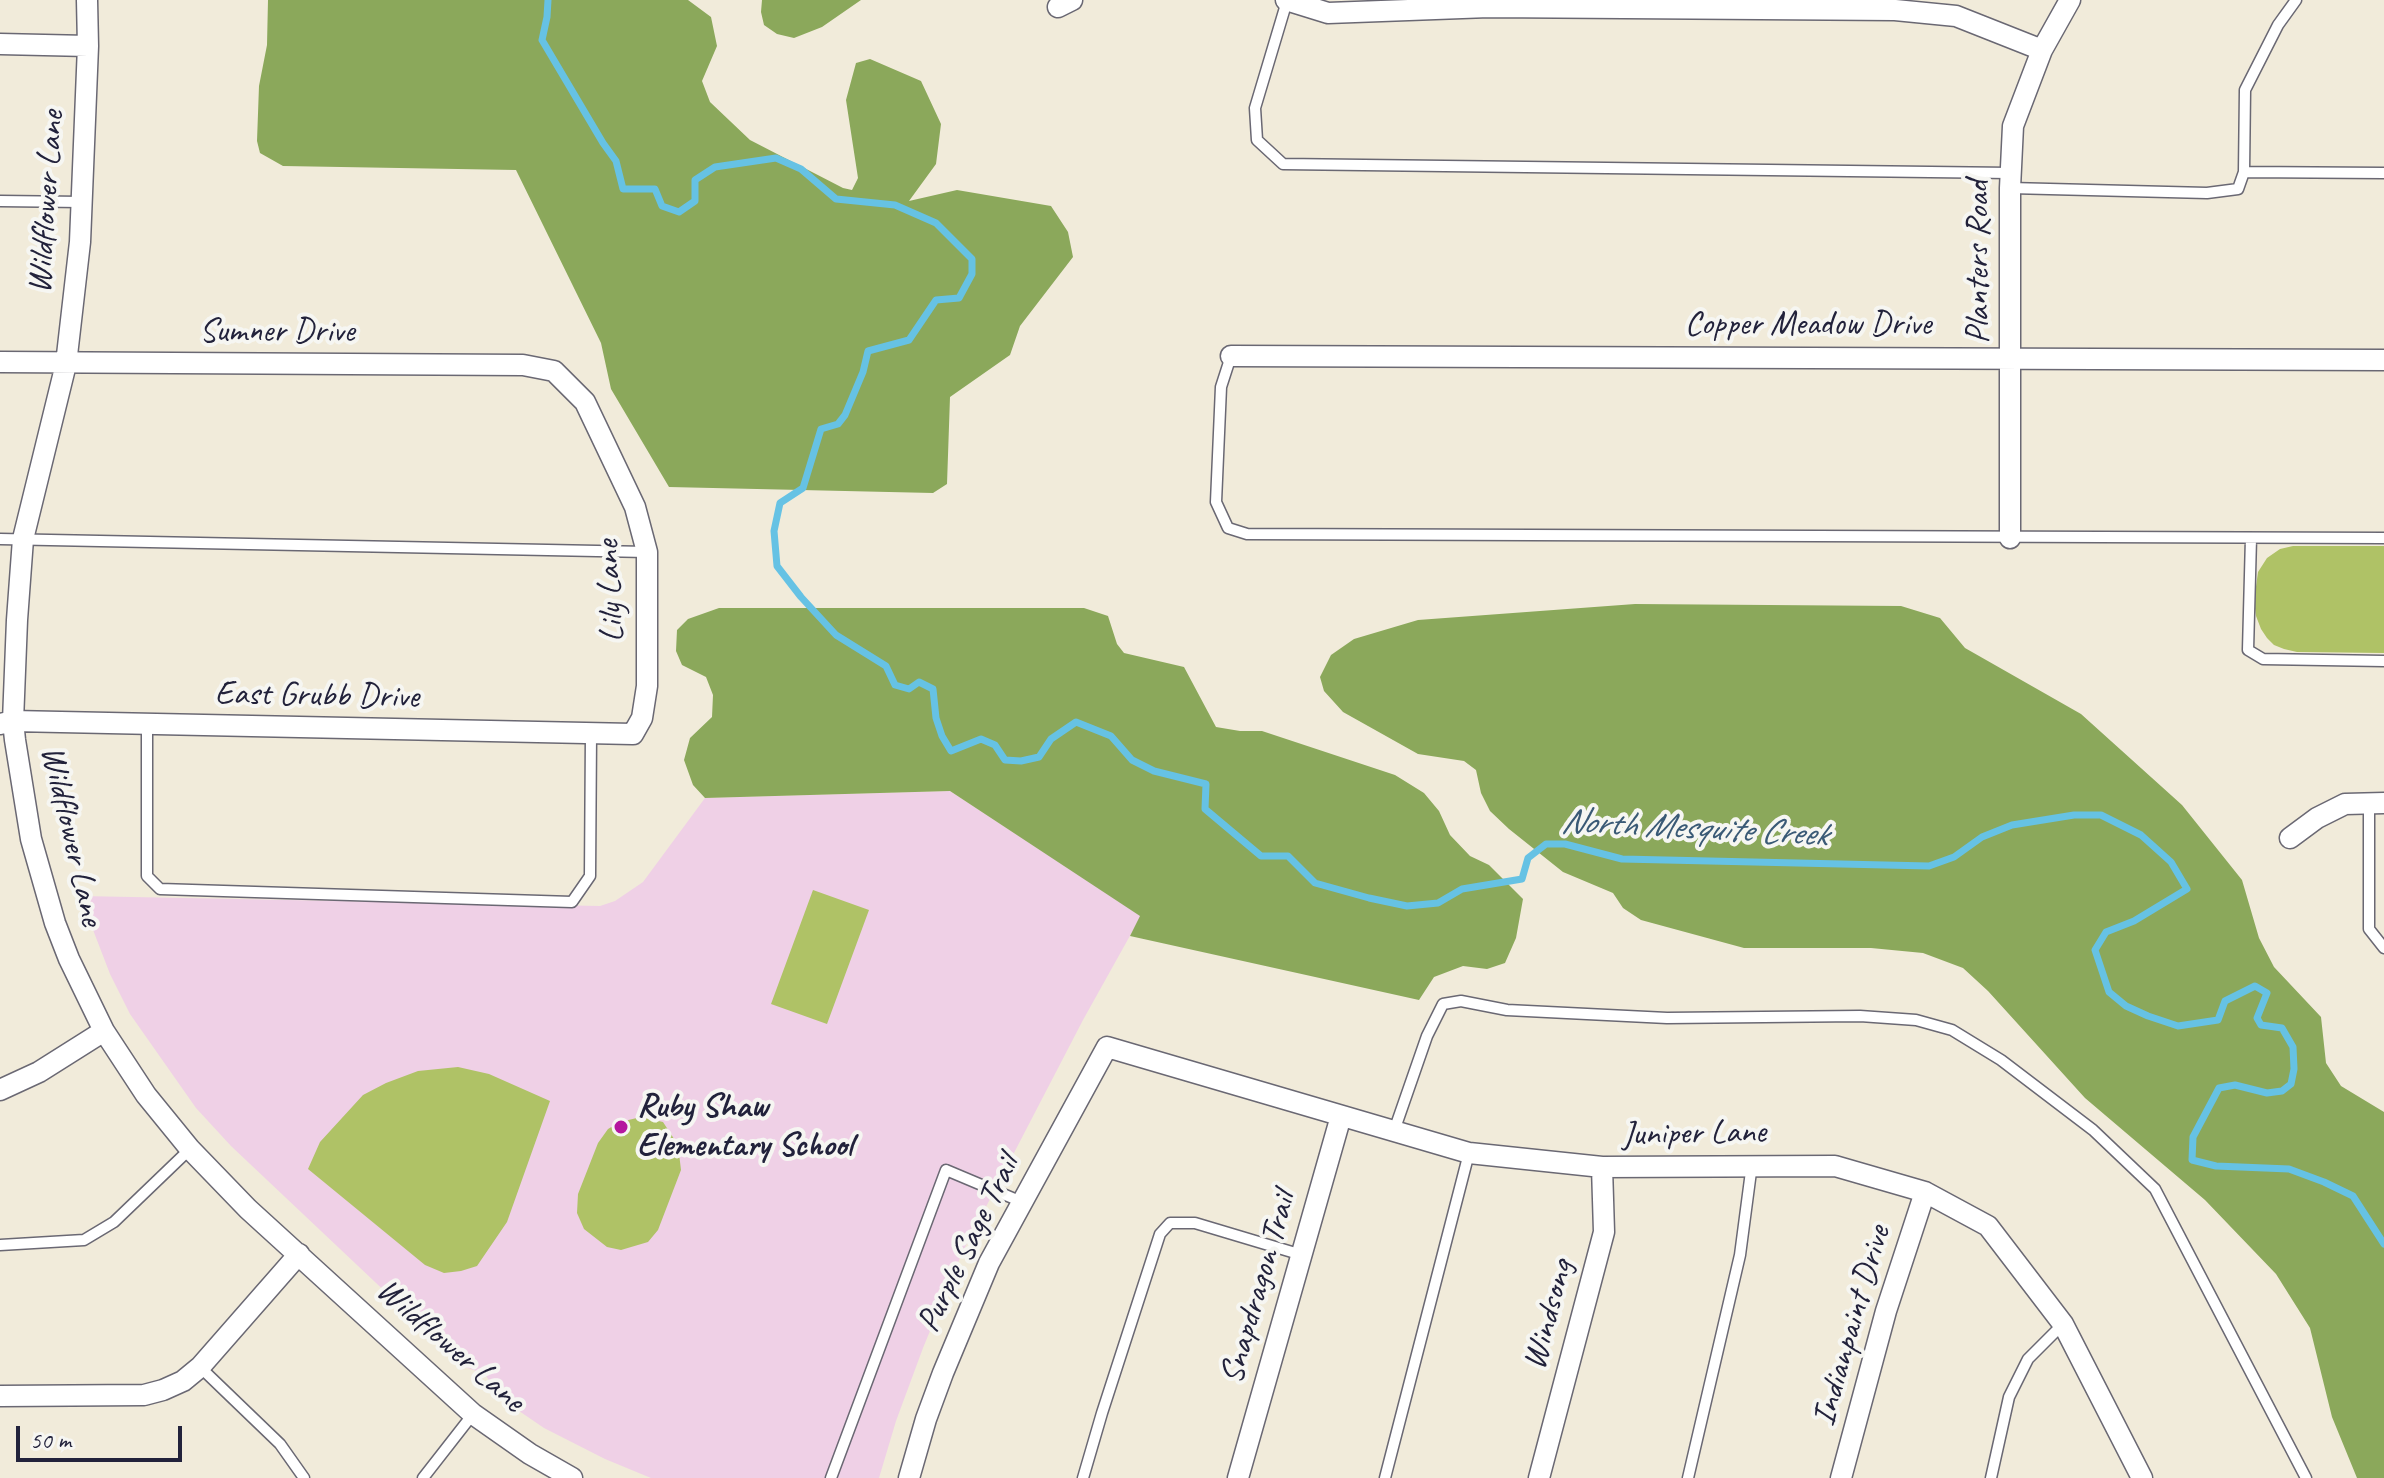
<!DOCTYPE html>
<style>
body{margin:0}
#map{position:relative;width:2384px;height:1478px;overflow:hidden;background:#f1ebda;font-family:Caveat,sans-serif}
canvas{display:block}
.scale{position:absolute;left:16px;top:1426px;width:166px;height:36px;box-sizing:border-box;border:4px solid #22223b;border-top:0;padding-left:10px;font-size:24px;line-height:28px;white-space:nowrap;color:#22223b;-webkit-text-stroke:6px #f6f6f2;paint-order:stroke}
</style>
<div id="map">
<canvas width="2384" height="1478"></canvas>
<div class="scale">50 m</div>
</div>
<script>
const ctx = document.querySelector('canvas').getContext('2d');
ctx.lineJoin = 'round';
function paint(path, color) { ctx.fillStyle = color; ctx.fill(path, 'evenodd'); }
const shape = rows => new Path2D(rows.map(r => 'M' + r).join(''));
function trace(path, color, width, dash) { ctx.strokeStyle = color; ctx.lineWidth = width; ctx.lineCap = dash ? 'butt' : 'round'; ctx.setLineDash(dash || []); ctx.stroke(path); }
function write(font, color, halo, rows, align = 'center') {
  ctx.font = font + ' Caveat,sans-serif'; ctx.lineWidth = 8; ctx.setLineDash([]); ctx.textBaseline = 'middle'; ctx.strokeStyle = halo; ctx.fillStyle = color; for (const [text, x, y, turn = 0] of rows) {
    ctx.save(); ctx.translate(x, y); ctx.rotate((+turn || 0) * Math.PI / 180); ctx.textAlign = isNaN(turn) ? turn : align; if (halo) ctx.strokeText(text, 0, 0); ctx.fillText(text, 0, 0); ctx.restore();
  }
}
paint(shape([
 [950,791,1141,916,1083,1020,962,1253,923,1348,896,1421,879,1478,651,1478,605,1459,544,1428,500,1398,485,1374,465,1367,231,1146,196,1108,130,1014,110,974,80,896,600,906,615,901,643,882,705,798]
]), '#efd0e6');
paint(shape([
 [2293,546,2384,546,2384,653,2297,652,2284,649,2274,645,2267,638,2261,629,2256,616,2254,601,2258,572,2267,558,2280,549],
 [813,890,869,910,827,1024,771,1004],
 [458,1067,489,1074,550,1101,507,1222,477,1266,461,1271,444,1273,425,1265,308,1169,320,1142,363,1095,386,1083,418,1071],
 [641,1117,663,1122,678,1145,681,1170,658,1230,648,1242,621,1250,607,1247,584,1229,577,1213,578,1194,598,1143,608,1129,620,1122]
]), '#afc266');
paint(shape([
 [268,0,688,0,711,17,717,46,702,81,710,102,750,140,843,188,852,190,858,178,846,100,856,63,870,59,921,81,941,124,936,164,909,201,957,190,1051,206,1068,232,1073,257,1020,326,1010,355,950,397,947,484,933,493,669,487,611,389,601,343,516,170,283,166,260,153,257,141,259,86,267,45],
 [762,0,861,0,822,27,794,38,777,34,764,25,761,12],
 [1635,604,1901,606,1940,618,1965,648,2081,714,2182,805,2242,880,2259,938,2274,967,2321,1017,2326,1063,2341,1086,2384,1112,2384,1478,2357,1478,2332,1417,2310,1328,2276,1274,2205,1200,2085,1098,1988,991,1963,968,1923,953,1871,948,1744,948,1641,920,1623,908,1613,893,1563,872,1509,829,1490,811,1481,793,1476,770,1464,761,1418,754,1343,712,1324,691,1320,677,1331,655,1354,639,1418,620],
 [719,608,1084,608,1108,616,1117,644,1124,653,1184,667,1216,727,1240,731,1262,731,1395,775,1424,793,1439,811,1450,835,1470,856,1489,865,1523,899,1516,938,1505,963,1487,969,1463,966,1434,977,1419,1000,1130,936,1140,916,950,791,705,798,693,785,684,760,690,738,712,717,713,695,706,677,682,665,676,651,677,630,688,619]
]), '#8ba85b');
trace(shape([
 [548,0,547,17,542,40,603,143,616,161,623,189,655,189,662,206,679,212,695,201,695,180,715,167,776,158,801,169,836,199,895,205,936,223,972,259,972,274,959,298,936,300,909,340,868,351,863,372,845,415,838,424,821,429,803,488,780,503,774,531,777,566,801,597,836,635,886,666,895,685,909,689,919,682,933,689,936,718,942,736,951,751,981,739,995,745,1005,760,1021,761,1039,757,1051,739,1076,722,1111,736,1132,760,1154,771,1206,784,1205,809,1261,856,1288,856,1315,883,1369,898,1407,906,1438,903,1462,889,1522,879,1528,858,1546,844,1565,844,1622,859,1929,866,1954,857,1982,837,2012,825,2074,815,2101,815,2141,835,2171,862,2187,889,2134,921,2106,932,2095,950,2109,992,2126,1006,2148,1016,2178,1026,2218,1020,2225,1001,2255,986,2267,993,2257,1018,2261,1025,2282,1028,2293,1047,2294,1069,2291,1084,2282,1091,2267,1093,2235,1085,2219,1088,2193,1137,2192,1160,2216,1166,2289,1169,2324,1182,2353,1196,2384,1244]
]), '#66c2e4', 7);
const service = shape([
 [1287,1,1255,108,1257,140,1283,164,2011,173],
 [2244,172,2384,173],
 [2010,188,2207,193,2238,189,2244,172,2245,90,2278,25,2296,0],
 [0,201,82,202],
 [1231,356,1221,387,1216,502,1228,528,1247,534,2384,538],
 [2251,538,2248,650,2263,659,2384,661],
 [0,539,647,552],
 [147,725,147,876,160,889,572,902,590,876,591,734],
 [2369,802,2369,929,2384,948],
 [1394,1131,1427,1036,1443,1004,1461,1001,1507,1010,1667,1018,1860,1016,1916,1020,1952,1030,2001,1060,2093,1130,2155,1189,2306,1478],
 [0,1245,84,1240,114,1222,190,1149],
 [200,1367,280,1444,304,1478],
 [423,1478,473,1414],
 [831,1478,946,1170,1022,1202],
 [1083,1478,1102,1413,1160,1234,1170,1223,1195,1223,1302,1255],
 [1385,1478,1469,1153],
 [1688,1478,1740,1255,1752,1164],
 [1991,1478,2009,1397,2028,1359,2063,1324]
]);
const minor = shape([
 [87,0,88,46,80,242,66,364,23,539,17,620,13,721,15,740,31,839,55,923,69,959,104,1031,146,1095,190,1149,248,1209,473,1414,530,1454,572,1478],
 [1286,0,1328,13,1489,7,1895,10,1956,16,2042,50],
 [1058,7,1072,0],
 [0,44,88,46],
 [1231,356,2384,360],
 [0,362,523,365,554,371,585,402,635,507,647,552,647,686,642,718,633,734,13,721,0,724],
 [2010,538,2010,188,2013,126,2042,50,2070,0],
 [2290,838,2317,818,2345,804,2384,803],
 [0,1090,39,1072,104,1031],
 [0,1396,144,1395,163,1390,183,1381,200,1367,299,1254],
 [909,1478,926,1419,943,1373,989,1263,1107,1047,1469,1153,1602,1167,1835,1166,1925,1192,1988,1226,2063,1324,2142,1478],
 [1238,1478,1341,1116],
 [1539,1478,1604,1232,1602,1167],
 [1841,1478,1886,1311,1925,1192]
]);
trace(service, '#6a6873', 13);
trace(minor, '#6a6873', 23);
trace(service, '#fff', 10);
trace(minor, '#fff', 20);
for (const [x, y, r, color] of [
 [621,1127,8,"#b5179e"]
]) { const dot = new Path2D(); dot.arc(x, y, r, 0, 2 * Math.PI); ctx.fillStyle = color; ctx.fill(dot); trace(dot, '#f6f6f2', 3); }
write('34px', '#22223b', '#f6f6f2', [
 ["Wildflower Lane",47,202,-86],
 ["Planters Road",1979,262,-90],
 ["Copper Meadow Drive",1808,325],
 ["Sumner Drive",277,332],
 ["Lily Lane",611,591,-93],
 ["East Grubb Drive",317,696,1],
 ["Wildflower Lane",71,836,77],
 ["Juniper Lane",1694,1134,-1],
 ["Purple Sage Trail",969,1244,-64],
 ["Snapdragon Trail",1259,1288,-74],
 ["Windsong",1549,1315,-75],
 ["Indianpaint Drive",1852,1326,-74],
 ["Wildflower Lane",450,1346,41]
]);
write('bold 34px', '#22223b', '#f6f6f2', [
 ["Ruby Shaw",637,1107],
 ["Elementary School",637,1146]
], 'left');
write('italic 36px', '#3a5a76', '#f6f6f2', [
 ["North Mesquite Creek",1694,829,3]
]);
</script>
